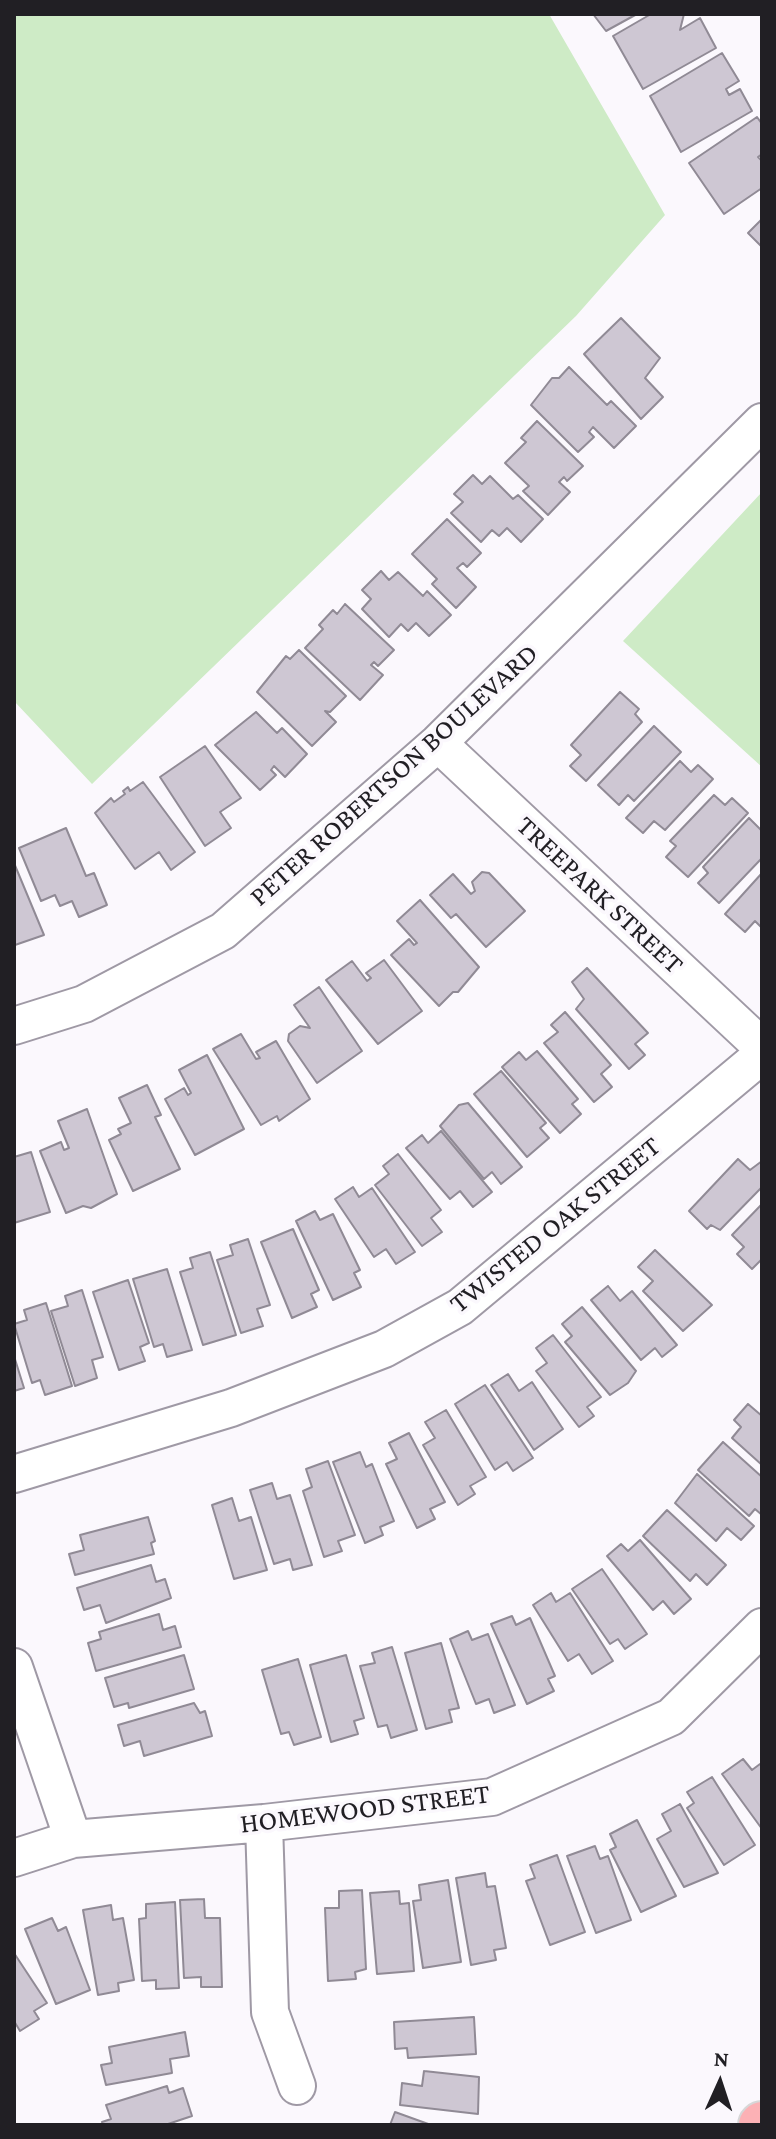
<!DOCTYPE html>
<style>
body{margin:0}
#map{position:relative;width:776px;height:2139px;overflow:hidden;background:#fbf8fd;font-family:"Crimson Pro",serif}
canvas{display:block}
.frame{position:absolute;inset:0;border:16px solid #211f24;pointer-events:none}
.north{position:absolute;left:680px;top:2043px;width:80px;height:80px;-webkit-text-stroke:6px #fbf8fd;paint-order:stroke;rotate:3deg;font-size:22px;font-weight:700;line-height:32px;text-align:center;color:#211f24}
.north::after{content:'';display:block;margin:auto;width:28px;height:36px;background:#211f24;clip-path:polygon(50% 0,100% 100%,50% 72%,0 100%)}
</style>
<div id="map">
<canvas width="776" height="2139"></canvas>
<div class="frame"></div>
<div class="north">N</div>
</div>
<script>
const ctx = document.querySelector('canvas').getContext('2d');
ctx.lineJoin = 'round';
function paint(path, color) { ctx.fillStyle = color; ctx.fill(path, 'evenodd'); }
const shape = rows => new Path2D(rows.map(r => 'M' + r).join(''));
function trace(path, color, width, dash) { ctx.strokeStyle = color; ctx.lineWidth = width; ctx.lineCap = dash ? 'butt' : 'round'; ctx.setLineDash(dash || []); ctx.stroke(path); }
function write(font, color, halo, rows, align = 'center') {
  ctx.font = font + ' "Crimson Pro",serif'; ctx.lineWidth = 7; ctx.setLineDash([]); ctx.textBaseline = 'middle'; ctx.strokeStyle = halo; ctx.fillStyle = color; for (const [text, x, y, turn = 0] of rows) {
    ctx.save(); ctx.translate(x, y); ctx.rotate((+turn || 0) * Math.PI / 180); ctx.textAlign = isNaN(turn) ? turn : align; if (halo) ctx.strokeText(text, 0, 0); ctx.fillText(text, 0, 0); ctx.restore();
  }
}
paint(shape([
 [14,14,549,14,665,215,576,316,92,784,14,701],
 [762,492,762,767,623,641]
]), '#ceebc6');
const building = shape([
 [593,14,637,14,606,31,593,14],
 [651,14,684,14,680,30,700,18,716,48,643,89,613,36,651,14],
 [722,53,739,81,726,89,729,95,740,89,752,111,681,152,650,96,722,53],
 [757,117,762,124,762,154,758,157,762,161,762,188,724,214,689,163,757,117],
 [762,219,762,247,748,233,762,219],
 [621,318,660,358,645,378,663,397,641,419,584,354,621,318],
 [569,367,607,405,611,401,636,426,614,448,593,427,589,432,594,437,578,452,531,405,552,378,559,378,569,367],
 [537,421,583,466,567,481,564,477,559,482,570,492,548,515,523,491,529,486,505,463,526,442,521,438,537,421],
 [473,475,482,484,490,476,513,499,518,495,543,519,521,542,507,528,499,536,492,530,481,542,451,513,463,502,454,494,473,475],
 [447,519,481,553,467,567,463,563,457,568,476,587,456,608,432,584,437,579,412,554,447,519],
 [381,571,389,580,398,572,423,596,427,591,451,615,429,636,416,623,408,631,401,624,389,637,362,609,371,599,362,590,381,571],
 [345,604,394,650,378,666,374,662,371,665,383,675,360,700,305,648,323,629,319,625,333,610,337,614,345,604],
 [299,650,346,696,330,712,325,711,336,722,312,746,257,692,286,656,290,659,299,650],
 [620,692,639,709,635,714,642,722,586,781,570,766,581,755,571,745,620,692],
 [256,712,277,733,282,728,307,754,285,777,274,766,271,770,276,775,260,790,215,745,256,712],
 [654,726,681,752,634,801,628,795,619,805,598,785,654,726],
 [205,746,241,798,220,812,231,828,205,846,160,777,205,746],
 [680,761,691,772,698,765,713,779,665,830,654,821,643,833,626,818,680,761],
 [143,782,195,852,171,870,159,852,135,869,95,813,111,798,114,802,125,794,123,791,128,787,130,791,143,782],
 [714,795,725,805,732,798,748,813,688,877,666,857,676,846,670,841,714,795],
 [749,818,762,831,762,858,719,903,698,883,708,873,703,867,749,818],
 [66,828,86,876,94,873,107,905,79,917,72,901,60,906,55,895,41,901,19,848,66,828],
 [14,863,44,935,15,945,14,942,14,863],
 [482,872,489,873,525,911,486,947,456,914,451,918,430,895,453,874,471,894,475,891,472,882,482,872],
 [762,873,762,928,755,921,745,932,725,914,762,873],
 [420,900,479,967,458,992,453,992,439,1006,391,955,409,939,414,945,417,943,397,921,420,900],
 [384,960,422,1011,378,1044,326,980,352,961,367,981,371,978,366,973,384,960],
 [587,968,648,1033,635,1044,645,1055,629,1069,576,1009,584,999,572,982,587,968],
 [319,987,362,1051,317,1083,288,1041,289,1034,300,1026,310,1028,294,1005,319,987],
 [565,1012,611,1065,601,1074,612,1087,594,1102,544,1043,558,1032,551,1025,565,1012],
 [241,1034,256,1059,260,1058,256,1052,276,1041,310,1099,279,1121,277,1116,261,1125,213,1049,241,1034],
 [537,1051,578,1099,572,1104,581,1114,560,1133,502,1067,519,1052,526,1060,537,1051],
 [207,1055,244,1129,195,1155,165,1099,184,1088,188,1095,191,1093,179,1070,207,1055],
 [501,1071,546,1123,540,1128,549,1138,527,1157,474,1094,501,1071],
 [147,1085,161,1115,155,1117,180,1169,133,1191,109,1140,121,1134,118,1129,131,1123,119,1098,147,1085],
 [468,1103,522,1167,501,1184,492,1172,484,1179,440,1126,459,1105,468,1103],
 [87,1109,117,1194,91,1208,83,1206,66,1213,40,1151,61,1142,64,1150,69,1148,58,1121,87,1109],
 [441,1131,492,1192,473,1207,460,1191,450,1199,406,1148,422,1135,428,1143,441,1131],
 [31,1152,50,1212,14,1223,14,1157,31,1152],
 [398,1154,441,1210,431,1218,442,1232,422,1246,375,1185,389,1174,383,1166,398,1154],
 [738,1159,750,1170,762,1161,762,1187,720,1230,711,1225,707,1229,689,1211,738,1159],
 [353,1187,359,1197,372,1188,415,1252,396,1264,386,1249,374,1257,335,1199,353,1187],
 [762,1204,762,1259,752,1269,737,1254,744,1247,732,1235,762,1204],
 [315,1211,320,1220,333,1214,360,1270,354,1273,361,1287,333,1300,296,1221,315,1211],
 [293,1229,319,1290,311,1294,317,1307,292,1318,261,1242,293,1229],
 [248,1239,270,1305,257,1309,263,1326,241,1333,217,1260,233,1255,230,1245,248,1239],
 [655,1250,712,1305,683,1331,643,1291,653,1281,638,1267,655,1250],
 [210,1252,236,1335,203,1345,180,1272,193,1268,190,1258,210,1252],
 [167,1269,192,1350,167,1357,163,1344,154,1347,133,1279,167,1269],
 [128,1280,149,1343,140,1347,145,1361,119,1370,93,1292,128,1280],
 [608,1286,620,1301,632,1291,677,1345,662,1357,655,1348,641,1360,591,1300,608,1286],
 [82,1290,103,1357,92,1360,97,1378,75,1386,51,1311,68,1306,65,1296,82,1290],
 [46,1303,72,1386,45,1395,40,1380,32,1383,14,1324,27,1320,24,1310,46,1303],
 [582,1307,636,1371,628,1383,610,1395,565,1342,572,1336,562,1324,582,1307],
 [553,1335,601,1397,587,1407,594,1416,579,1427,536,1371,547,1363,536,1348,553,1335],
 [14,1356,24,1388,14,1391,14,1356],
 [508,1374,519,1391,532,1382,563,1429,534,1450,491,1385,508,1374],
 [485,1385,533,1458,513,1471,507,1462,495,1470,455,1404,485,1385],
 [748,1404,762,1416,762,1465,732,1438,741,1427,734,1420,748,1404],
 [446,1410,486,1477,470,1486,475,1494,458,1505,423,1445,435,1438,425,1422,446,1410],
 [409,1433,445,1502,430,1509,435,1519,417,1528,386,1464,397,1459,389,1443,409,1433],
 [723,1442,762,1477,762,1515,755,1509,749,1516,698,1470,723,1442],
 [360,1452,366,1467,372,1464,394,1521,380,1527,383,1535,365,1543,333,1462,360,1452],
 [328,1461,355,1535,338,1541,342,1551,324,1557,303,1491,312,1487,306,1469,328,1461],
 [697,1474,754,1526,741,1540,727,1528,716,1541,675,1503,697,1474],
 [272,1483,277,1499,290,1495,312,1565,293,1570,290,1559,274,1564,250,1490,272,1483],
 [232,1498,239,1521,251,1517,267,1570,234,1579,212,1505,232,1498],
 [667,1510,726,1565,707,1585,696,1574,690,1581,643,1536,667,1510],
 [148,1517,155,1541,151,1543,154,1554,75,1575,69,1554,84,1550,80,1535,148,1517],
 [640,1540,691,1599,674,1614,663,1601,653,1610,607,1556,621,1544,628,1551,640,1540],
 [151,1565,156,1582,165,1579,171,1598,106,1623,100,1605,84,1610,77,1588,151,1565],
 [602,1569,647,1634,625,1649,618,1639,610,1644,572,1589,602,1569],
 [551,1593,556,1602,570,1593,613,1661,592,1674,579,1654,568,1661,533,1605,551,1593],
 [159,1614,163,1630,175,1626,181,1647,96,1671,88,1643,101,1639,99,1632,159,1614],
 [512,1616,516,1625,530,1618,555,1676,548,1679,554,1691,527,1704,491,1624,512,1616],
 [468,1631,472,1640,488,1634,515,1705,494,1713,489,1699,476,1704,450,1639,468,1631],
 [441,1643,459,1708,449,1710,452,1722,426,1729,405,1653,441,1643],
 [392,1647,417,1730,391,1738,387,1725,378,1727,360,1666,375,1663,372,1653,392,1647],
 [184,1655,194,1689,129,1708,128,1703,114,1707,105,1678,184,1655],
 [346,1655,364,1718,354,1721,358,1734,331,1742,310,1665,346,1655],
 [298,1659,321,1737,294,1745,289,1732,281,1734,262,1670,298,1659],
 [194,1703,200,1713,205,1711,212,1736,144,1756,140,1741,124,1746,118,1725,194,1703],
 [743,1759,752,1770,760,1764,762,1766,762,1829,722,1774,743,1759],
 [712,1777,755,1845,724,1865,687,1808,694,1803,687,1792,712,1777],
 [680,1804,718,1873,684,1887,657,1839,671,1831,662,1814,680,1804],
 [637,1820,676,1896,641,1912,610,1850,616,1847,610,1834,637,1820],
 [595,1846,600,1859,608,1856,631,1920,596,1933,567,1856,595,1846],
 [557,1855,585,1932,550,1945,526,1881,535,1878,530,1865,557,1855],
 [485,1873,487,1887,495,1886,506,1948,494,1950,496,1960,471,1965,456,1878,485,1873],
 [448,1880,461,1962,423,1968,413,1901,421,1900,419,1885,448,1880],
 [362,1890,366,1969,355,1972,356,1979,328,1981,325,1908,339,1908,339,1891,362,1890],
 [399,1891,400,1904,409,1903,414,1971,377,1974,370,1893,399,1891],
 [204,1899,205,1918,220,1918,222,1987,201,1987,201,1977,184,1978,180,1900,204,1899],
 [175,1902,179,1988,156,1989,156,1980,142,1981,139,1919,146,1918,146,1904,175,1902],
 [111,1905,113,1920,123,1918,134,1980,118,1983,119,1991,98,1995,83,1910,111,1905],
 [52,1918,58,1931,66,1927,90,1990,56,2004,25,1929,52,1918],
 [14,1953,47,2003,34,2011,39,2019,20,2031,14,2021,14,1953],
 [474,2017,476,2054,408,2058,407,2048,395,2049,394,2022,474,2017],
 [185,2032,189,2056,170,2059,172,2073,106,2085,101,2065,112,2063,109,2047,185,2032],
 [424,2071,479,2077,478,2114,400,2105,402,2083,422,2086,424,2071],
 [167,2086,169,2093,183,2088,192,2116,165,2125,103,2125,102,2122,111,2119,106,2105,167,2086],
 [395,2112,431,2125,390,2125,395,2112]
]);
paint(building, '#cec7d3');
trace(building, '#908a95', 2);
const minor = shape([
 [438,743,762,1047],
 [14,1026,84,1004,223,931,438,743,762,422],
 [14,1474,231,1408,384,1349,460,1307,762,1055],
 [14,1667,73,1839],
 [264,1823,270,2012,297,2086],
 [14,1858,73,1839,264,1823,492,1797,671,1717,762,1627]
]);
const major = shape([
 [761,2125,762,2124]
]);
trace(minor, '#9f99a5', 40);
trace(major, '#d7d7d8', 48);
trace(minor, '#fff', 36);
trace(major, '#fcb1b5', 44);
write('28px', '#211f24', '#fbf8fd', [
 ["PETER ROBERTSON BOULEVARD",394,775,-42],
 ["TREEPARK STREET",600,895,43],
 ["TWISTED OAK STREET",555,1225,-39],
 ["HOMEWOOD STREET",365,1809,-7]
]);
</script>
